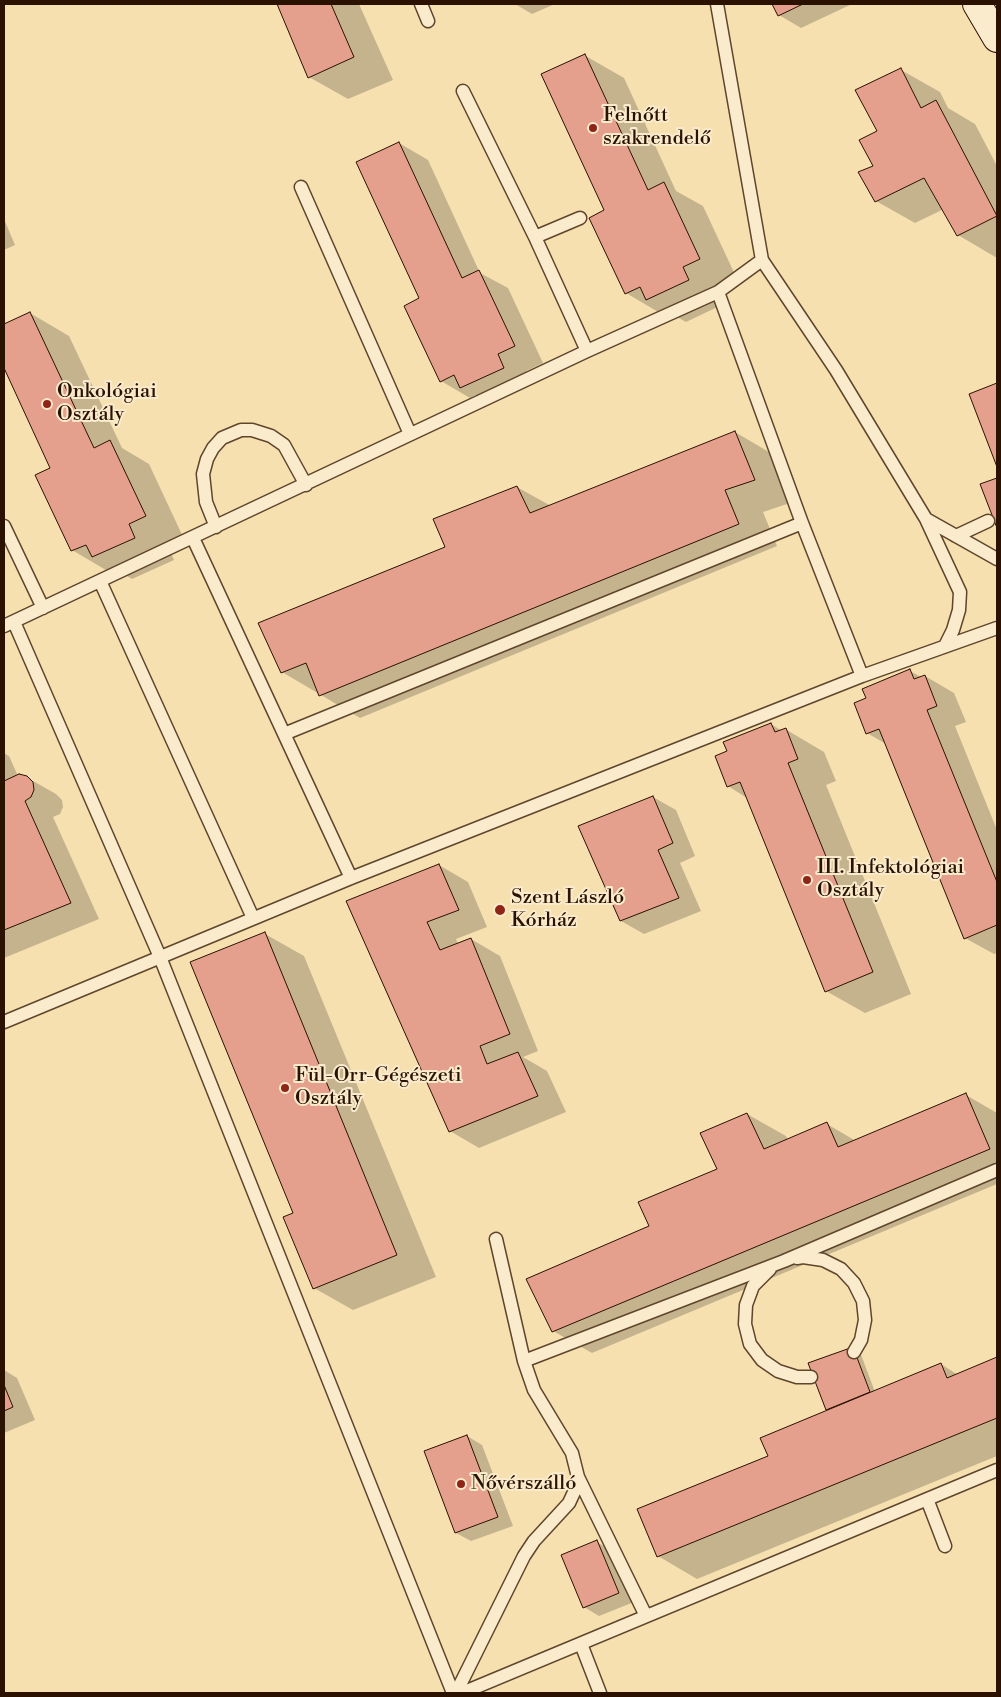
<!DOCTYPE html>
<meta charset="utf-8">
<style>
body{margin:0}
#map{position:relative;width:1001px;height:1697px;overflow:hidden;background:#f6e0b0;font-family:"Libre Bodoni",serif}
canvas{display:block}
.frame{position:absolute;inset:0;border:5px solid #2b1100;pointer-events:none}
</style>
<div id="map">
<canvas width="1001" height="1697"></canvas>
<div class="frame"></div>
</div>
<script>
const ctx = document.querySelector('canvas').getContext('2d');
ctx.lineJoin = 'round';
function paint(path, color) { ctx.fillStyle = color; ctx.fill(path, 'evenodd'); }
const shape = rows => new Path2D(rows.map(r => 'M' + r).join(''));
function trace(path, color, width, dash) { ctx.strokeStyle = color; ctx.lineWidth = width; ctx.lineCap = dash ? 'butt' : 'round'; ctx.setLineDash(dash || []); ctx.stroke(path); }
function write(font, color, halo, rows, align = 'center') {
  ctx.font = font + ' "Libre Bodoni",serif'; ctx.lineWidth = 4; ctx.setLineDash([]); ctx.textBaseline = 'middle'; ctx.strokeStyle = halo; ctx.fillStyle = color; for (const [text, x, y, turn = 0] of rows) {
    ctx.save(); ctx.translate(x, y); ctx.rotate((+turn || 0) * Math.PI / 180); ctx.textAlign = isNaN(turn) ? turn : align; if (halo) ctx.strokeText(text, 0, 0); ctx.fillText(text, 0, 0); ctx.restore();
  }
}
paint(shape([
 [278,4,359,4,393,80,348,99,309,77],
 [515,4,555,4,532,14],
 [773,4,852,4,801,28,779,15],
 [584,55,624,78,676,191,703,206,738,281,721,289,728,302,686,322,670,313,665,316,626,293,606,211],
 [901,70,940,92,948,108,975,124,997,166,997,258,958,235,944,209,915,223,876,201,874,167,878,132],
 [399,143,428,160,480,273,508,288,543,363,526,371,532,384,490,404,475,395,470,398,441,381,420,299],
 [4,219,15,245,4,250],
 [30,313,69,336,122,448,149,464,184,539,168,547,174,560,132,579,117,570,111,573,72,550,52,469,4,365,4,325],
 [997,384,997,464,970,394],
 [735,432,774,455,793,502,763,512,777,546,360,718,282,672,446,548,517,487,551,506],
 [910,671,921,677,925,676,954,693,966,722,955,726,997,830,997,953,994,954,965,938,886,744,867,733,868,699],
 [771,724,782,731,785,729,824,752,836,781,826,785,911,994,865,1013,826,991,747,798,728,786],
 [4,753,9,756,18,776,26,777,56,794,62,800,63,807,60,814,53,817,99,919,4,958],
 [653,797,676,810,695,856,680,863,701,911,644,934,621,921,580,826],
 [439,865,468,882,487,927,456,939,458,944,471,939,500,956,538,1051,523,1057,547,1071,566,1112,479,1148,450,1131,348,902],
 [265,934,304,956,436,1277,353,1310,314,1288,294,1214],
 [966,1095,997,1113,997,1184,592,1353,553,1331,651,1227,719,1169,747,1114,786,1136,788,1140,827,1124,856,1141],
 [860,1352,875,1392,941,1364,958,1375,997,1359,997,1456,697,1579,658,1556,769,1457,828,1411,810,1364],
 [4,1370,17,1378,35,1420,4,1433],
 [467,1436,482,1445,513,1526,471,1541,456,1533],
 [597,1542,612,1551,634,1602,599,1616,584,1607]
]), '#0003');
const building = shape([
 [277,4,331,4,354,57,308,78,277,4],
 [772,4,803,4,778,16,772,4],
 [585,54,648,190,664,182,700,259,683,267,689,280,646,300,640,287,625,294,589,218,604,210,541,74,585,54],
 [901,68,921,108,936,100,997,216,957,236,924,178,875,202,858,172,873,166,859,140,877,131,855,90,901,68],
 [399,142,462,278,479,270,515,346,498,354,504,368,460,388,454,375,440,382,404,306,419,298,356,162,399,142],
 [30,312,94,448,110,440,146,516,129,524,135,538,92,557,86,545,71,551,35,475,50,468,4,368,4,324,30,312],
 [997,383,997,467,969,394,997,383],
 [735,431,755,480,725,490,739,524,319,696,306,663,281,673,258,623,445,547,433,519,517,486,530,513,735,431],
 [997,478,997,528,980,484,997,478],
 [910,669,914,679,925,675,937,706,927,710,997,882,997,925,964,939,879,729,866,734,854,703,866,698,862,689,910,669],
 [771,723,775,732,786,728,798,759,788,763,873,972,825,992,740,782,727,787,715,756,727,751,723,742,771,723],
 [19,774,27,776,33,782,34,790,31,797,25,801,71,903,4,930,4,781,19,774],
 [653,796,673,843,658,850,679,898,620,921,578,826,653,796],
 [439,864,459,910,427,922,440,950,471,938,510,1034,480,1046,487,1064,518,1052,538,1096,449,1132,346,901,439,864],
 [265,932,397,1255,313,1289,283,1217,293,1213,190,962,265,932],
 [966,1093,990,1149,552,1332,526,1279,649,1226,638,1202,717,1169,700,1133,747,1113,764,1149,827,1122,838,1147,966,1093],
 [853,1347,870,1392,826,1410,808,1363,853,1347],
 [997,1357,997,1418,657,1557,637,1509,768,1456,760,1438,941,1363,947,1378,997,1357],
 [4,1385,13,1407,4,1411,4,1385],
 [467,1435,498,1517,455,1533,424,1451,467,1435],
 [597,1540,619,1593,583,1608,561,1555,597,1540]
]);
paint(building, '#e49f8d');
trace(building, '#2b1100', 1);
const lane = shape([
 [421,4,428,21],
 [463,91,535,237],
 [301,187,410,434],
 [580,218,535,237,587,351],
 [762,260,836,370,926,519,960,592,959,610,953,630,945,646],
 [718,292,802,523,862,676],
 [926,519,997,559],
 [4,526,43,608],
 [216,527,206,502,203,474,207,459,213,448,222,438,241,430,252,430,271,436,284,445,306,485],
 [956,536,988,521],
 [193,538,351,878],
 [100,581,253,918],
 [14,622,160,957,453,1693],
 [4,626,587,351,718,292,762,260,717,4],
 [284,734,802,523],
 [4,1022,351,878,862,676,997,628],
 [797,1258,803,1257,823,1260,841,1269,854,1283,863,1301,865,1320,861,1340,854,1352],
 [770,1269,753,1286,746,1305,745,1324,750,1344,762,1360,778,1371,797,1377,811,1377],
 [524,1361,784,1261,997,1170],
 [578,1477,646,1616],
 [927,1499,945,1546],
 [581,1644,600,1693],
 [456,1693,524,1556,534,1541,569,1503,575,1490,578,1477,572,1453,534,1390,524,1361,496,1239],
 [462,1693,997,1470]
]);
const secondary = shape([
 [977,4,997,38]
]);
trace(lane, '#5e452c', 15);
trace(secondary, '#2b1100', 30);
trace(lane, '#f9ebcc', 12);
trace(secondary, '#f9ebcc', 28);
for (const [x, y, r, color] of [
 [593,128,5,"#8f2418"],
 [47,404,5,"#8f2418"],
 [807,880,5,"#8f2418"],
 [500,910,6,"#8f2418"],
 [285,1088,5,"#8f2418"],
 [461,1484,5,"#8f2418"]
]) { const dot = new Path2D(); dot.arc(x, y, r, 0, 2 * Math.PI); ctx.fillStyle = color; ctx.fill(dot); trace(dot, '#f9ebcc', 2); }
write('20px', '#2b1100', '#f9ebcc', [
 ["Felnőtt",603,116],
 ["szakrendelő",603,139],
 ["Onkológiai",57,392],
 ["Osztály",57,415],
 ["III. Infektológiai",817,868],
 ["Osztály",817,891],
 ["Szent László",511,898],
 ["Kórház",511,921],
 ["Fül-Orr-Gégészeti",295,1076],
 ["Osztály",295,1099],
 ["Nővérszálló",471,1484]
], 'left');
</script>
